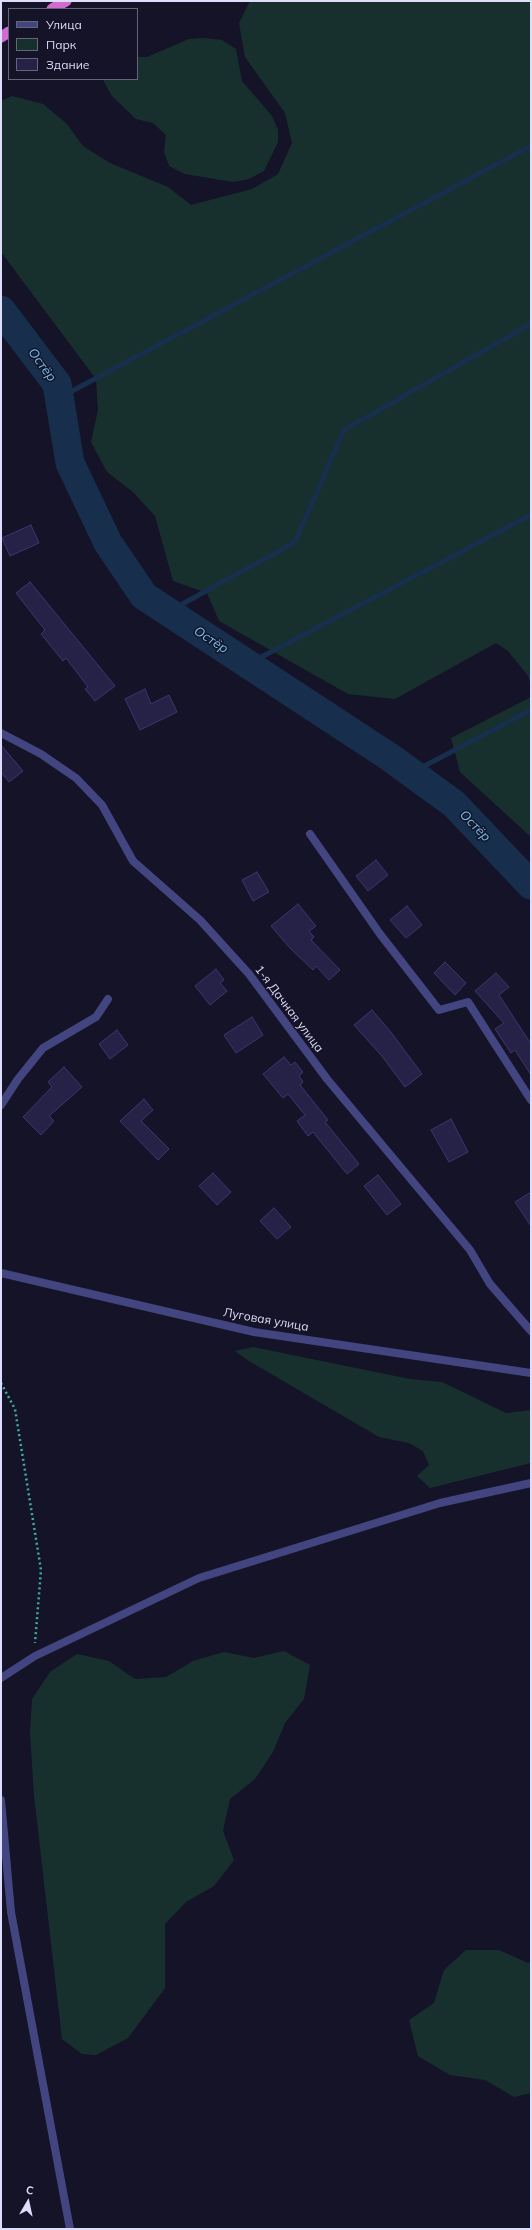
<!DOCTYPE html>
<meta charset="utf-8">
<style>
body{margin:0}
#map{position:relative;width:532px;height:2230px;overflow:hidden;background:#151327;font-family:Mulish,sans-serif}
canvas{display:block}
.frame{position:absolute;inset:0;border:2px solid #deddfb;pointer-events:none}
.legend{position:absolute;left:8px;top:8px;width:130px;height:72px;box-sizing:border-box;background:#151327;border:1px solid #65647c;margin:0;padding:5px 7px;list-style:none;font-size:12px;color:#deddfb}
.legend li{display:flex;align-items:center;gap:8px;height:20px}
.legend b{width:20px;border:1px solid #65647c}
.north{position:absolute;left:8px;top:2182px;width:40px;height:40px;-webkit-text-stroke:3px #151327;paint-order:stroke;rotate:9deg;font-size:11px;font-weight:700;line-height:16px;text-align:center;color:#deddfb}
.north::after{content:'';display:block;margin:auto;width:14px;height:18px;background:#deddfb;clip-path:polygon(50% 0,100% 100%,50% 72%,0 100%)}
</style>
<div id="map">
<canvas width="532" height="2230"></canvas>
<div class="frame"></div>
<ul class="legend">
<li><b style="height:5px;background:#434581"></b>Улица</li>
<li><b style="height:11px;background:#17302e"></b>Парк</li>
<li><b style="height:11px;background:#262146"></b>Здание</li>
</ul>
<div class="north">С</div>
</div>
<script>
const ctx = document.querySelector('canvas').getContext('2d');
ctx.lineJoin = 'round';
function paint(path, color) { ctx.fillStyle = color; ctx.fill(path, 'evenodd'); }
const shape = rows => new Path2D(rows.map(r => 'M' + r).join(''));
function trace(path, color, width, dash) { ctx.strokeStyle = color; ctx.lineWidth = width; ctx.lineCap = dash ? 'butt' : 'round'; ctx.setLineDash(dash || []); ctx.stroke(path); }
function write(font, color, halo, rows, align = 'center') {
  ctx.font = font + ' Mulish,sans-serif'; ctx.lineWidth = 3; ctx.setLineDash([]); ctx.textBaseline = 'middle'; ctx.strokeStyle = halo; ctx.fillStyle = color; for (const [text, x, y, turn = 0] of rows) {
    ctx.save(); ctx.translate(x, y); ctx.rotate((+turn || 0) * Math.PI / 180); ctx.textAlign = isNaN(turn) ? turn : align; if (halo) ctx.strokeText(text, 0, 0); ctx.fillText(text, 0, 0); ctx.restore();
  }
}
paint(shape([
 [250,1,531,1,531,686,528,676,508,651,496,643,395,699,348,694,219,621,207,593,173,581,155,516,133,492,107,472,91,442,98,410,96,379,1,252,1,101,12,96,43,104,66,123,83,146,110,163,168,187,191,205,252,189,278,174,292,143,285,113,245,57,239,23],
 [205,38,222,40,236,49,242,81,272,116,278,130,278,142,264,171,249,179,233,182,185,174,169,166,164,151,166,135,153,123,136,119,112,96,104,82,104,79,137,79,137,57,147,57,189,39],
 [531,697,531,837,460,772,451,738],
 [253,1347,410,1379,442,1382,506,1413,531,1410,531,1463,430,1488,417,1476,429,1465,423,1451,409,1443,379,1437,249,1361,235,1351],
 [284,1651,310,1665,304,1699,285,1723,273,1752,255,1779,230,1799,223,1831,234,1860,214,1886,186,1902,165,1924,165,1988,128,2038,96,2055,82,2054,62,2039,34,1795,30,1733,32,1699,50,1672,77,1654,109,1661,135,1679,166,1677,193,1661,224,1652,254,1658],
 [466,1950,499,1950,528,1963,531,1961,531,2093,514,2097,485,2080,450,2075,418,2056,409,2020,434,2003,444,1970]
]), '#17302e');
trace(shape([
 [59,398,531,146],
 [168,612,295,542,344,430,531,324],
 [248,664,531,515],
 [411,773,531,710]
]), '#172f4c', 5);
trace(shape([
 [1,310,57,384,70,463,108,543,144,596,391,758,454,804,531,885]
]), '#172f4c', 29);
const building = shape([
 [31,525,39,543,10,556,2,538,31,525],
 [30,582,115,686,95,701,85,689,88,687,66,658,63,661,41,634,45,630,16,593,30,582],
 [145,689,151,704,169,695,177,712,140,730,125,699,145,689],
 [1,745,23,771,9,782,1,772,1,745],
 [376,860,388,875,368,891,356,876,376,860],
 [257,872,269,892,253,901,242,880,257,872],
 [298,904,316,926,309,931,314,937,311,940,340,970,329,980,316,966,313,970,289,947,271,926,298,904],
 [407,906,422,925,406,938,390,920,407,906],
 [445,962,466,983,455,995,434,973,445,962],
 [216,969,224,980,220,983,227,991,210,1005,195,986,216,969],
 [496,973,509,987,499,995,531,1044,531,1075,515,1050,511,1053,495,1029,504,1023,475,991,496,973],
 [372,1010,390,1031,422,1074,405,1087,381,1055,354,1025,372,1010],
 [252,1017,263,1035,236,1053,224,1035,252,1017],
 [117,1030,128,1045,110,1059,99,1044,117,1030],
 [284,1057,291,1065,295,1062,303,1072,299,1076,303,1082,300,1085,328,1120,325,1122,359,1164,347,1174,313,1132,308,1136,297,1121,305,1115,288,1094,283,1098,263,1074,284,1057],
 [64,1067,82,1087,49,1116,54,1121,41,1135,23,1117,52,1087,48,1082,64,1067],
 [144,1099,153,1110,141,1121,169,1149,158,1160,120,1121,144,1099],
 [451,1119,468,1152,449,1162,431,1130,451,1119],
 [213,1173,231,1192,217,1205,199,1186,213,1173],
 [378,1175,401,1204,387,1215,364,1186,378,1175],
 [531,1192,531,1226,515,1202,531,1192],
 [274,1208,291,1227,277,1239,260,1221,274,1208]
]);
paint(building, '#262146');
trace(building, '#3d366f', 1);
trace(shape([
 [1,1383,15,1409,41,1570,35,1643]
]), '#3eae9f', 2.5, [2, 3]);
trace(shape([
 [1,733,41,754,76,778,102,805,133,861,200,920,249,974,327,1079,470,1250,490,1284,531,1331],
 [310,834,380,934,439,1010,468,1002,531,1100],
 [1,1105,18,1079,43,1048,96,1017,108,999],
 [1,1678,35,1656,199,1578,440,1503,531,1483],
 [1,1800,11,1912,70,2229]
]), '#434581', 8);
trace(shape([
 [1,1273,254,1332,531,1373]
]), '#434581', 8);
trace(shape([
 [52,9,66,1],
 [1,37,9,32]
]), '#d26ad0', 11);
write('12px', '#deddfb', '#151327', [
 ["1-я Дачная улица",289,1009,53],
 ["Луговая улица",266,1320,10]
]);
write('italic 13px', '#76c0f0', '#151327', [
 ["Остёр",42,365,54],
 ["Остёр",211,640,33],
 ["Остёр",475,826,46]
]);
</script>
